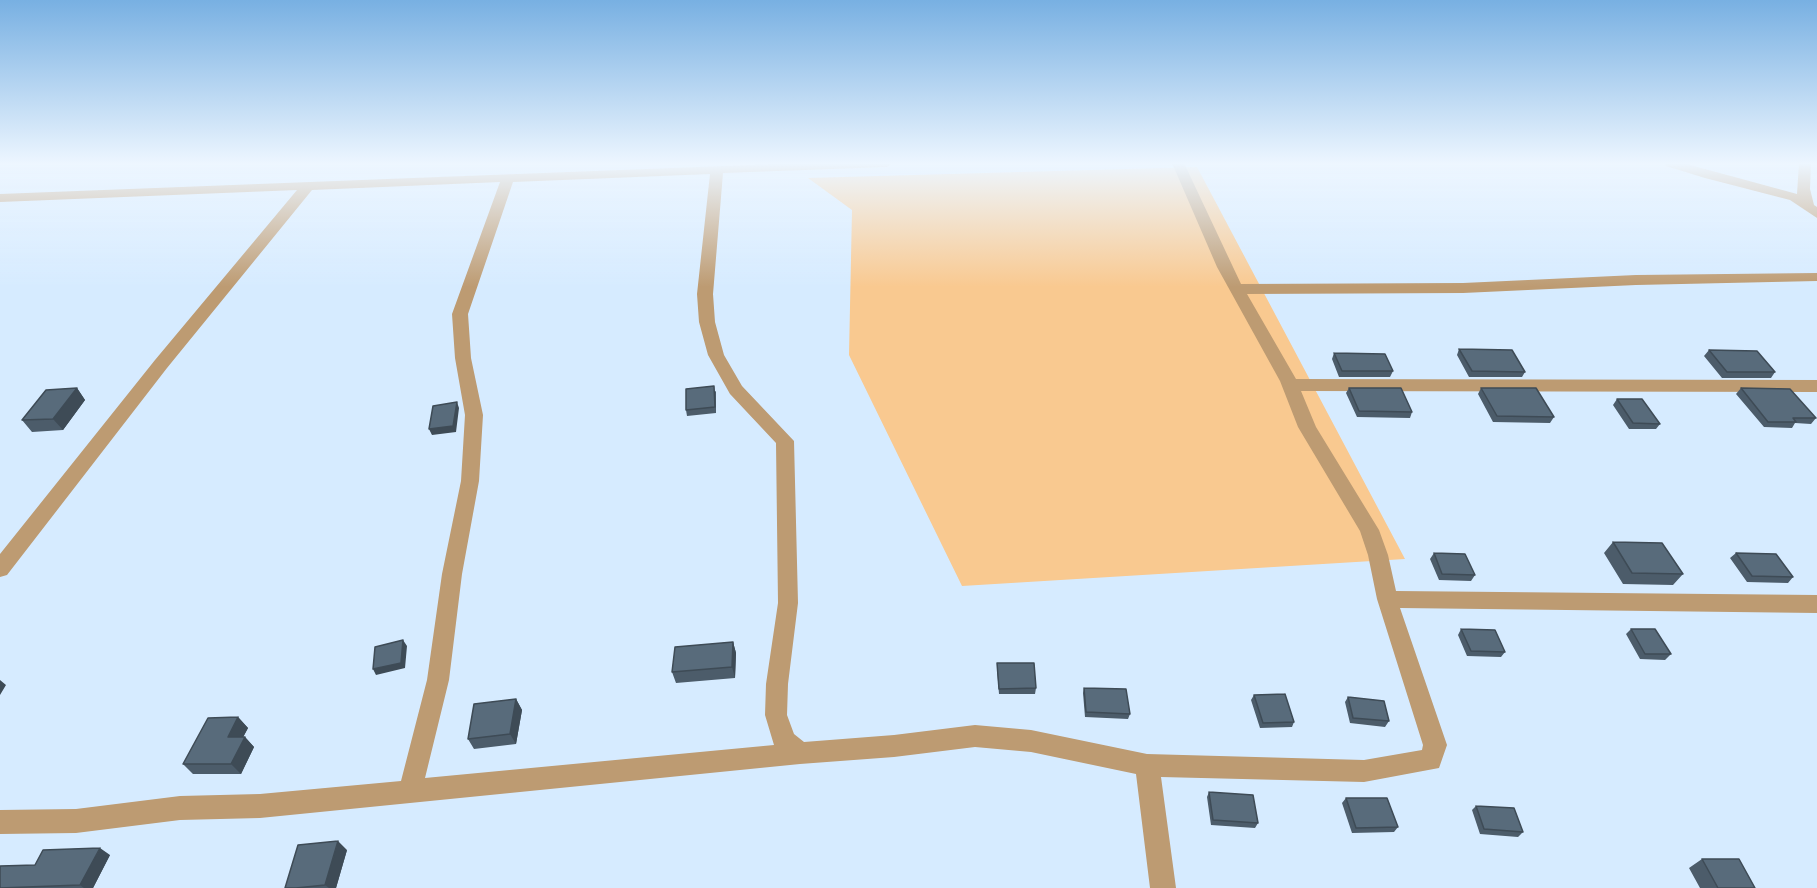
<!DOCTYPE html>
<style>
body{margin:0}
canvas{display:block;background:#d6ebff}
</style>
<canvas width="1817" height="888"></canvas>
<script>
const ctx = document.querySelector('canvas').getContext('2d');
ctx.lineJoin = 'round';
function paint(path, color) { ctx.fillStyle = color; ctx.fill(path, 'evenodd'); }
const shape = rows => new Path2D(rows.map(r => 'M' + r).join(''));
function trace(path, color, width, dash) { ctx.strokeStyle = color; ctx.lineWidth = width; ctx.lineCap = dash ? 'butt' : 'round'; ctx.setLineDash(dash || []); ctx.stroke(path); }
paint(shape([
 [1197,167,1405,559,962,586,849,355,852,210,808,178]
]), '#f9c990');
paint(shape([
 [801,163,893,163,887,167,723,173,713,294,715,322,724,355,742,386,794,441,798,603,788,684,787,715,794,734,804,742,894,735,975,725,1031,730,1147,754,1364,760,1422,750,1423,745,1377,599,1368,555,1360,531,1298,427,1280,381,1217,267,1172,163,1184,163,1241,284,1463,283,1636,275,1817,273,1817,281,1636,285,1463,293,1247,294,1296,379,1817,380,1817,392,1301,391,1316,427,1379,530,1388,555,1396,591,1817,595,1817,613,1400,608,1447,745,1439,768,1364,782,1161,777,1176,888,1150,888,1136,774,1031,752,975,747,894,757,800,764,260,818,180,820,76,833,0,834,0,810,76,809,180,796,260,794,401,781,427,680,442,574,461,481,465,415,455,358,452,314,500,182,312,190,167,368,7,575,0,577,0,554,155,360,297,190,0,202,0,194,801,163],
 [710,174,697,294,699,322,708,355,730,394,776,443,778,603,766,684,765,715,774,745,425,778,449,680,462,574,479,481,483,415,471,358,468,314,513,182,710,174],
 [1665,163,1683,163,1797,194,1799,163,1811,163,1810,189,1814,205,1817,207,1817,218,1790,200,1705,178,1666,166,1665,163]
]), '#bd9b72');
paint(shape([
 [1459,349,1525,372,1522,377,1469,377,1457,355],
 [1709,350,1775,372,1771,378,1722,378,1704,356],
 [1334,353,1393,371,1390,377,1339,377,1332,359],
 [77,388,85,400,63,430,32,432,22,420],
 [1349,388,1412,412,1410,418,1357,417,1346,393],
 [1481,388,1554,417,1550,423,1493,422,1478,394],
 [1741,388,1816,418,1811,424,1795,423,1792,428,1764,427,1736,394],
 [716,391,716,413,687,416,686,410],
 [1617,399,1660,424,1656,429,1629,429,1613,405],
 [1613,542,1683,574,1673,585,1623,584,1604,553],
 [1434,553,1475,575,1471,581,1439,580,1430,559],
 [1736,553,1793,577,1788,583,1747,582,1730,558],
 [1461,629,1505,652,1501,657,1467,656,1458,635],
 [1631,629,1671,654,1665,660,1640,659,1626,634],
 [733,642,736,653,735,678,676,683,672,672],
 [997,663,1036,688,1035,694,999,694,997,669],
 [1084,688,1130,714,1128,719,1085,717,1083,693],
 [1254,695,1294,722,1292,727,1260,728,1251,700],
 [1348,697,1389,721,1385,727,1350,723,1345,702],
 [516,699,522,710,516,744,474,749,468,739],
 [238,717,248,728,243,737,245,737,254,747,241,774,193,774,183,764],
 [1209,792,1258,823,1255,828,1211,825,1207,797],
 [1346,798,1398,827,1394,832,1352,833,1342,803],
 [1476,806,1523,832,1518,837,1480,834,1472,810],
 [347,850,336,888,285,888],
 [110,855,93,888,0,888,35,865],
 [1702,859,1755,888,1700,888,1689,868]
]), '#4c5c6a');
paint(shape([
 [77,388,85,400,63,430,53,419],
 [457,402,459,408,456,432,432,435,429,429],
 [403,640,407,646,405,668,376,675,373,669],
 [733,642,736,653,735,678,732,667],
 [0,680,6,685,0,695],
 [516,699,522,710,516,744,510,734],
 [238,717,248,728,238,747,228,737],
 [245,737,254,747,241,774,231,764],
 [338,841,347,850,336,888,329,888,325,885],
 [100,848,110,855,93,888,84,888,80,885]
]), '#3e4b56');
const building = shape([
 [1459,349,1512,350,1525,372,1472,371,1459,349],
 [1709,350,1757,351,1775,372,1727,372,1709,350],
 [1334,353,1385,354,1393,371,1342,371,1334,353],
 [714,386,715,407,686,410,686,389,714,386],
 [77,388,53,419,22,420,46,390,77,388],
 [1349,388,1401,388,1412,412,1359,411,1349,388],
 [1481,388,1536,388,1554,417,1497,416,1481,388],
 [1741,388,1790,389,1816,418,1793,418,1796,422,1768,422,1741,388],
 [1617,399,1642,399,1660,424,1633,423,1617,399],
 [457,402,453,426,429,429,433,406,457,402],
 [1613,542,1662,543,1683,574,1632,573,1613,542],
 [1434,553,1465,554,1475,575,1442,574,1434,553],
 [1736,553,1776,554,1793,577,1752,576,1736,553],
 [1461,629,1495,630,1505,652,1471,651,1461,629],
 [1631,629,1655,629,1671,654,1645,654,1631,629],
 [403,640,401,663,373,669,375,647,403,640],
 [733,642,732,667,672,672,675,647,733,642],
 [997,663,1034,663,1036,688,999,689,997,663],
 [1084,688,1126,689,1130,714,1086,712,1084,688],
 [1285,694,1294,722,1263,723,1254,695,1285,694],
 [1348,697,1384,701,1389,721,1353,718,1348,697],
 [516,699,510,734,468,739,474,704,516,699],
 [238,717,228,737,245,737,231,764,183,764,208,718,238,717],
 [1209,792,1253,795,1258,823,1213,820,1209,792],
 [1346,798,1387,798,1398,827,1356,828,1346,798],
 [1476,806,1514,808,1523,832,1484,829,1476,806],
 [338,841,325,885,296,888,285,888,298,845,338,841],
 [100,848,80,885,0,888,0,866,35,865,43,850,100,848],
 [1702,859,1739,859,1755,888,1718,888,1702,859]
]);
paint(building, '#586b7b');
trace(building, '#3e4b56', 1.5);
const sky = ctx.createLinearGradient(0, 0, 0, 287);
sky.addColorStop(0, '#78b0e2');
sky.addColorStop(0.57, '#edf6ff');
sky.addColorStop(1, '#edf6ff00');
ctx.fillStyle = sky;
ctx.fillRect(0, 0, 1817, 287);
</script>
